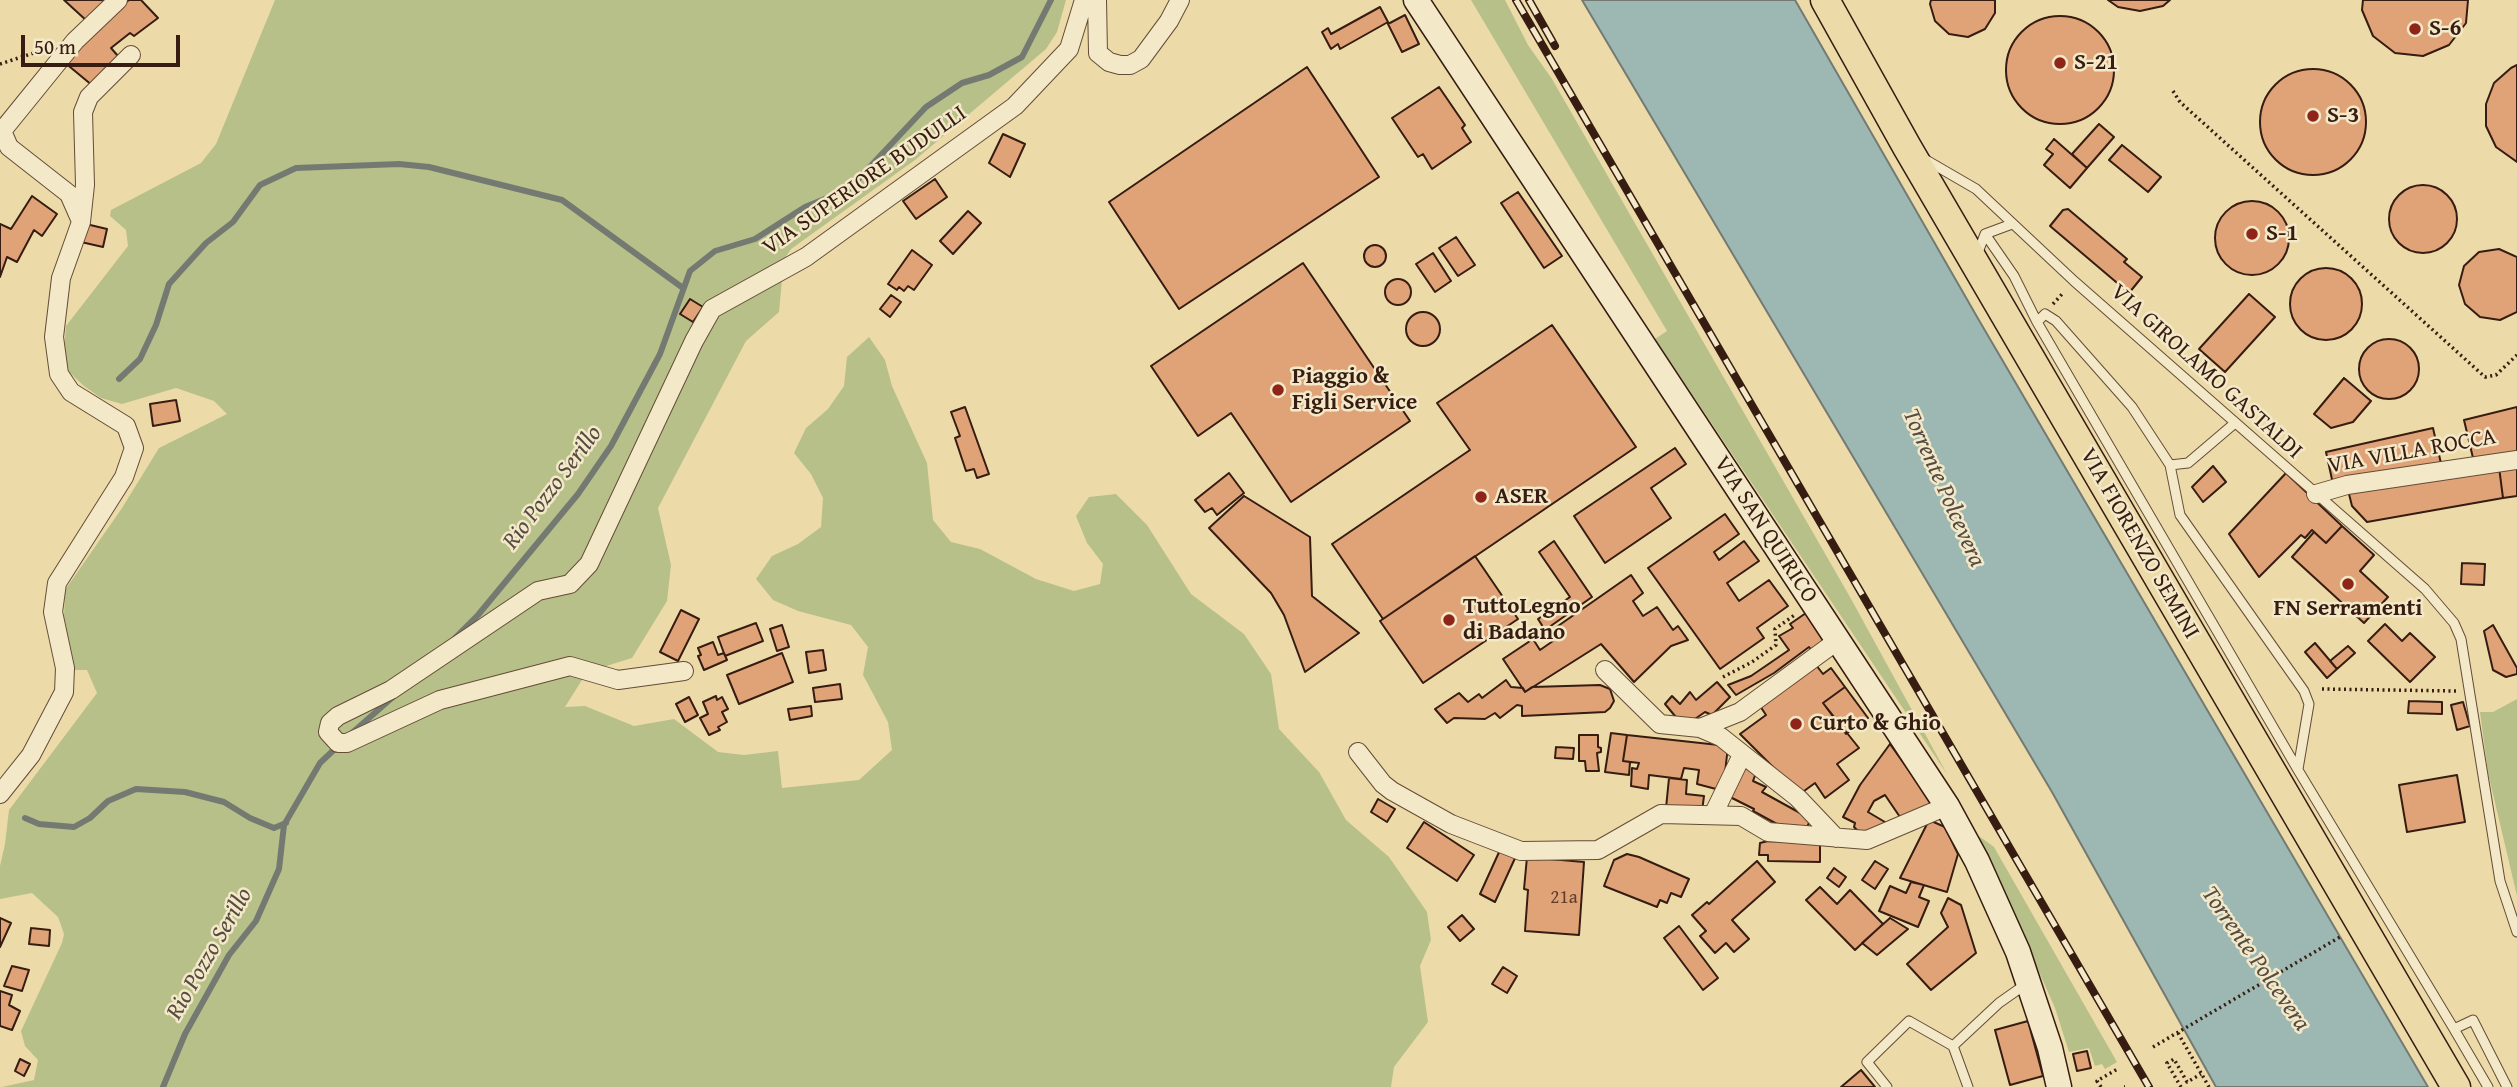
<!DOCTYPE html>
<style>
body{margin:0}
#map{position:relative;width:2517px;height:1087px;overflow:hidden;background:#ecdba9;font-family:"Gentium Book Plus",serif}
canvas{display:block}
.scale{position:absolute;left:21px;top:35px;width:159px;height:32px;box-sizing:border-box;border:4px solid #361c11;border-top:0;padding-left:9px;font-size:21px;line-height:24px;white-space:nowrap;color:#361c11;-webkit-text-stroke:5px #f3e8c7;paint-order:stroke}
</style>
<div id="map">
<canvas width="2517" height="1087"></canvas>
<div class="scale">50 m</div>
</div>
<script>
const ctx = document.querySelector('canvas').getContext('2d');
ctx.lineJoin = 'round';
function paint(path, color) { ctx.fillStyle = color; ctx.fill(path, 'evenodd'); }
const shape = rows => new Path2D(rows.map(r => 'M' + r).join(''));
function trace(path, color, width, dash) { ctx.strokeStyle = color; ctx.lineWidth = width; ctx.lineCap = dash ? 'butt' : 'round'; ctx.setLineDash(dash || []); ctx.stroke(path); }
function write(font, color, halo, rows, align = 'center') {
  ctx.font = font + ' "Gentium Book Plus",serif'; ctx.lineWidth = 5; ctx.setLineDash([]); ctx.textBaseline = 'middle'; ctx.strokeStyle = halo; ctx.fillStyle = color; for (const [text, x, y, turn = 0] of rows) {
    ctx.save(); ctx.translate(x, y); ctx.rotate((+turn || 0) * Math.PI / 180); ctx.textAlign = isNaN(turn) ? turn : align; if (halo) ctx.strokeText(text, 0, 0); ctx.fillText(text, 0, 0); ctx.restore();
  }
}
paint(shape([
 [275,0,1066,0,1057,32,1046,49,915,160,791,249,784,259,779,312,746,341,658,508,671,565,667,601,632,658,587,672,565,707,585,706,634,726,674,719,718,752,744,755,778,751,782,788,859,780,892,750,888,722,863,675,868,647,851,625,798,611,773,600,756,579,772,556,798,544,821,527,823,498,811,474,794,453,806,428,828,409,844,386,847,357,869,337,885,360,892,386,927,463,933,520,951,542,980,549,1036,579,1074,591,1100,584,1103,564,1087,543,1076,516,1089,497,1116,494,1147,525,1191,594,1244,634,1271,674,1279,729,1319,772,1346,820,1389,857,1427,912,1431,940,1420,966,1428,1022,1394,1067,1391,1087,2,1087,34,1080,38,1060,25,1046,21,1031,62,943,64,934,58,917,32,893,0,899,0,866,5,844,9,810,97,693,87,670,74,670,64,617,65,590,122,508,159,448,227,414,214,401,176,388,122,404,101,398,84,386,69,372,64,351,66,326,128,246,126,230,110,216,111,210,201,163,216,144],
 [1471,0,1505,0,1528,45,1552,79,1850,597,1947,774,1655,339,1667,331],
 [2517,699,2517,896,2488,773,2480,712,2493,712],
 [1979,836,1994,847,2117,1062,2105,1069,2102,1064,2095,1066,2089,1048,2069,1052,2055,1008]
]), '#b7c089');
const water = shape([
 [1582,0,1795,0,1980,322,2428,1087,2216,1087,2052,792,1582,0]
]);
paint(water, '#9db8b3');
trace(water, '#747a72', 2);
trace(shape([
 [119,379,140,359,156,325,169,284,206,243,233,222,260,185,296,168,399,164,429,167,562,200,683,288],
 [455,638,478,615,578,494,611,446,660,354,690,271,715,251,755,239,805,207,849,189,926,107,962,83,989,75,1022,57,1051,0],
 [352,733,394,696],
 [25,818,39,824,74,827,90,818,108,801,136,789,185,792,224,802,250,818,274,828,286,823],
 [163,1087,185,1034,229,955,256,921,279,869,284,825,320,763,339,745]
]), '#747a72', 6);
const building = shape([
 [64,0,107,0,88,22,64,0],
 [129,0,141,0,158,18,134,36,130,33,111,48,118,56,93,86,64,62,98,22,129,0],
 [1931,0,1995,0,1995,13,1985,29,1968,37,1949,34,1935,21,1930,4,1931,0],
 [2108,0,2170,0,2163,6,2140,11,2118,7,2108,0],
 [2363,0,2468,0,2466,23,2449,45,2423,56,2395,53,2373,36,2362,10,2363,0],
 [1380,7,1388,22,1340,49,1338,44,1331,49,1322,32,1328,28,1331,34,1380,7],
 [1405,15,1419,44,1402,52,1388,24,1405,15],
 '2006 70a54 54 0 1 1 108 0a54 54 0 1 1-108 0Z',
 [2517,65,2517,162,2496,147,2486,126,2486,104,2494,83,2511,68,2517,65],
 [1307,67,1379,177,1179,309,1109,202,1307,67],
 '2260 122a53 53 0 1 1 106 0a53 53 0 1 1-106 0Z',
 [1439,87,1465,125,1462,128,1471,142,1432,169,1423,154,1418,157,1392,118,1439,87],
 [2099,124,2114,137,2087,168,2072,154,2099,124],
 [1003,134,1025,144,1010,177,989,163,1003,134],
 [2054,139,2087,168,2070,188,2044,165,2053,154,2046,149,2054,139],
 [2122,145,2161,177,2148,192,2109,160,2122,145],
 [935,179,947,197,916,219,903,201,935,179],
 '2389 219a34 34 0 1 1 68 0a34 34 0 1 1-68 0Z',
 [1518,192,1562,256,1544,268,1501,203,1518,192],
 [32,196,57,214,42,236,34,230,17,262,7,257,0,277,0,224,11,229,32,196],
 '2215 238a37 37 0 1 1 74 0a37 37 0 1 1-74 0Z',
 [2068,209,2127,259,2124,262,2142,277,2129,293,2050,226,2063,210,2068,209],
 [968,211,981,223,953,254,940,241,968,211],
 [86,224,107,229,103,247,81,242,86,224],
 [1456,237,1475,265,1458,276,1439,248,1456,237],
 '1364 256a11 11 0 1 1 22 0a11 11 0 1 1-22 0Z',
 [2499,249,2517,257,2517,312,2500,320,2480,317,2465,304,2459,285,2464,266,2479,252,2499,249],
 [912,250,932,265,914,290,908,286,904,291,899,287,897,290,888,284,912,250],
 [1433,253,1451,281,1435,292,1416,264,1433,253],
 [1303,263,1410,421,1291,502,1231,413,1198,436,1151,366,1303,263],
 '2290 304a36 36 0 1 1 72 0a36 36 0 1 1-72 0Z',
 '1385 292a13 13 0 1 1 26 0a13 13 0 1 1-26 0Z',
 [2249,294,2275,317,2225,372,2199,349,2249,294],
 [891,295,901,302,890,317,880,309,891,295],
 [690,299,703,307,693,322,680,314,690,299],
 '1406 329a17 17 0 1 1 34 0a17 17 0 1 1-34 0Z',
 [1552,325,1636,447,1383,619,1332,544,1470,450,1437,403,1552,325],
 '2359 369a30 30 0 1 1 60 0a30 30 0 1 1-60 0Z',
 [2344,378,2371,401,2353,422,2331,428,2314,414,2344,378],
 [176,400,180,421,153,426,150,404,176,400],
 [965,407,989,474,977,478,974,469,966,471,955,438,960,436,951,412,965,407],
 [2517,407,2517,452,2473,458,2464,420,2517,407],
 [2433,428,2442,468,2333,484,2326,452,2433,428],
 [1675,448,1686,464,1651,488,1671,518,1605,563,1574,516,1675,448],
 [2517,465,2517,496,2503,498,2499,467,2517,465],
 [2213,466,2226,482,2203,502,2192,487,2213,466],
 [2499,467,2503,498,2367,522,2352,506,2348,490,2499,467],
 [1229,473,1244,493,1217,515,1212,508,1205,512,1195,500,1229,473],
 [2286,473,2342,526,2326,543,2312,530,2305,538,2301,535,2259,577,2229,534,2286,473],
 [1244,496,1310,537,1312,596,1359,633,1305,672,1284,615,1271,593,1209,528,1244,496],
 [1725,514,1739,534,1714,552,1719,560,1744,541,1759,561,1727,583,1739,601,1769,580,1788,606,1757,628,1764,638,1720,669,1648,568,1725,514],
 [2342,526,2374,555,2360,571,2388,597,2364,623,2292,557,2314,532,2326,543,2342,526],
 [1554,541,1592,597,1545,630,1538,619,1570,597,1539,552,1554,541],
 [1475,556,1518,619,1423,683,1380,621,1475,556],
 [2462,563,2485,564,2484,585,2461,584,2462,563],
 [1631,575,1643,593,1633,601,1643,616,1657,607,1673,630,1678,626,1688,640,1671,646,1634,682,1601,644,1525,692,1503,659,1533,639,1540,650,1553,641,1548,633,1631,575],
 [681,610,699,619,678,661,660,652,681,610],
 [1806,613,1826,643,1813,652,1809,647,1774,673,1736,695,1728,685,1751,676,1789,650,1779,636,1793,628,1790,624,1806,613],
 [756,623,763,641,725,656,718,637,756,623],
 [2385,624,2402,641,2410,633,2435,657,2410,682,2368,641,2385,624],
 [782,625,789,647,777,651,770,629,782,625],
 [2493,625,2517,668,2517,674,2506,677,2493,670,2484,631,2493,625],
 [713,642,718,655,724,653,727,660,704,670,698,656,701,655,698,648,713,642],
 [2315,643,2337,669,2327,678,2305,652,2315,643],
 [2348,646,2355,653,2337,669,2330,661,2348,646],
 [823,650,826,670,809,673,806,652,823,650],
 [782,653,793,682,739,704,727,675,782,653],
 [1816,665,1823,674,1831,668,1845,687,1823,703,1859,748,1837,764,1849,780,1825,798,1815,783,1800,794,1740,734,1766,715,1760,706,1816,665],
 [1506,680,1511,687,1523,688,1525,692,1532,687,1600,685,1610,689,1614,701,1610,708,1605,712,1522,716,1522,706,1517,705,1500,718,1495,713,1485,719,1454,718,1447,723,1435,709,1459,693,1468,702,1479,694,1482,698,1506,680],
 [1717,682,1730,697,1712,715,1705,712,1692,721,1680,722,1665,704,1672,696,1680,704,1690,692,1696,700,1717,682],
 [840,684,842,699,815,702,813,688,840,684],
 [1845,687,1868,718,1846,734,1823,703,1845,687],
 [716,696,717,700,722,697,728,709,722,712,727,722,718,727,720,730,709,735,700,718,708,714,703,702,716,696],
 [689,697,698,715,685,722,676,704,689,697],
 [2409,701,2442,702,2442,714,2408,713,2409,701],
 [2463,702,2470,726,2457,730,2451,705,2463,702],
 [811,706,812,716,790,720,788,709,811,706],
 [1611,733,1627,735,1623,761,1630,762,1629,775,1605,772,1611,733],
 [1579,735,1598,735,1598,747,1601,748,1601,752,1597,753,1599,771,1586,771,1585,761,1579,761,1579,735],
 [1627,735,1728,746,1725,773,1716,789,1697,784,1699,770,1684,768,1681,779,1649,775,1648,789,1631,786,1632,768,1637,769,1639,763,1623,761,1627,735],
 [1890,744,1935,807,1902,820,1885,795,1874,801,1868,812,1890,825,1860,833,1854,827,1855,823,1843,817,1860,785,1890,744],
 [1556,747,1574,748,1573,759,1555,758,1556,747],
 [1744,767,1756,773,1753,781,1766,787,1762,792,1811,819,1806,829,1788,830,1753,811,1754,809,1728,796,1744,767],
 [2457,775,2465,822,2407,832,2399,785,2457,775],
 [1669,778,1687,780,1686,794,1704,796,1702,811,1666,808,1669,778],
 [1378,799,1395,809,1387,822,1371,812,1378,799],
 [1929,820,1945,827,1958,854,1947,892,1900,878,1929,820],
 [1424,822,1474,855,1457,881,1407,848,1424,822],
 [1768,841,1820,842,1820,862,1768,861,1768,855,1759,855,1760,843,1768,841],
 [1500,850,1516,856,1495,902,1480,894,1500,850],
 [1627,854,1639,857,1689,879,1681,897,1671,893,1667,903,1660,900,1657,907,1604,886,1614,860,1627,854],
 [1527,857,1584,862,1579,935,1525,931,1528,890,1524,889,1527,857],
 [1757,861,1775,882,1732,920,1749,939,1734,952,1726,943,1715,953,1700,936,1706,931,1692,915,1707,902,1709,904,1757,861],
 [1875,861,1888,869,1875,889,1862,880,1875,861],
 [1834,868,1846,877,1839,887,1827,878,1834,868],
 [1911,882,1924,885,1919,897,1929,901,1918,927,1879,911,1890,886,1906,893,1911,882],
 [1820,887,1837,904,1850,890,1883,924,1855,950,1806,900,1820,887],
 [1948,898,1961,905,1976,953,1931,990,1907,964,1948,927,1941,913,1948,898],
 [1462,915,1474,929,1460,941,1448,927,1462,915],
 [0,918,11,923,0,947,0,918],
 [1890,918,1908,929,1877,955,1862,943,1890,918],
 [1679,926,1718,978,1703,990,1664,938,1679,926],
 [31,928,50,930,49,946,29,944,31,928],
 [12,966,29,970,22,991,4,986,12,966],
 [1503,967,1517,976,1507,993,1492,984,1503,967],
 [0,991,12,995,9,1005,20,1011,12,1030,0,1026,0,991],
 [2028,1021,2043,1076,2010,1085,1995,1030,2028,1021],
 [2087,1051,2091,1068,2077,1071,2073,1054,2087,1051],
 [20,1059,30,1064,24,1076,15,1071,20,1059],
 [1861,1070,1875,1087,1841,1087,1861,1070]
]);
paint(building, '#e0a378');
trace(building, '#361c11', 2);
const service = shape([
 [1926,160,1976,189,2074,281,2425,589,2454,623,2461,639,2500,881,2517,932],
 [1985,234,2014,276,2037,322,2298,770,2454,1029],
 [1977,255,1985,234,2012,224],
 [2037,322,2045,314,2056,321,2132,407,2170,465,2180,515,2304,691,2309,704,2298,769],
 [2170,465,2188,463,2235,423],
 [1953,1046,1999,1003,2026,984],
 [1887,1087,1867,1062,1909,1021,1953,1046,1968,1087],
 [2488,1087,2454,1029,2473,1020,2507,1087]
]);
const minor = shape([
 [1097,0,1098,53,1109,62,1120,65,1130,65,1141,59,1169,21,1180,0],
 [80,219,69,194,9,147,2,131,75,41,118,0],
 [2316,494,2347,485,2517,460],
 [1605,670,1660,724,1700,728,1721,737,1798,798,1836,838],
 [684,671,618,680,570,666,440,700,347,743,338,743,328,732,330,723,338,716,391,690,538,591,570,584,589,564,694,341,712,309,806,257,1015,106,1069,49,1084,0],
 [1700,728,1740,712,1837,641],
 [1358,752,1383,784,1392,791,1451,824,1521,851,1598,850,1661,814,1741,816,1768,832,1867,840,1947,806],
 [0,794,31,755,64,692,65,668,53,612,57,583,124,477,134,448,126,426,71,392,59,374,54,337,61,278,81,222,85,185,83,112,89,97,131,55],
 [1713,815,1742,755]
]);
const secondary = shape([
 [1416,0,1947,806,1977,861,2018,952,2050,1048,2059,1087]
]);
const primary = shape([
 [1825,0,1907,147,2456,1087]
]);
trace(service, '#644c37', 11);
trace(minor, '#644c37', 20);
trace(secondary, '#361c11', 27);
trace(primary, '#361c11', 31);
trace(shape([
 [0,64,40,51],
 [2173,91,2180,102,2485,377,2496,375,2517,355],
 [2053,304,2064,292],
 [1723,677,1752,662,1776,645,1775,629,1796,614],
 [2322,689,2456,691],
 [2178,1033,2209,1087],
 [2153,1047,2340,937],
 [2101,1087,2097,1081,2119,1068],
 [2124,1087,2125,1087],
 [2181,1087,2167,1063,2174,1059,2187,1082,2201,1074]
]), '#361c11', 3.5, [2, 3.5]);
trace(service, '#f3e8c7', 9);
trace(minor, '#f3e8c7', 18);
trace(secondary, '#f3e8c7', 24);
trace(primary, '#ecdba9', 28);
const rail = shape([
 [1516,0,2149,1087],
 [1529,0,1555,46]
]);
trace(rail, '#361c11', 8);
trace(rail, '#f3e8c7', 5, [16]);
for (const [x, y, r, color] of [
 [2415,29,7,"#8f2418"],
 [2060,63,7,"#8f2418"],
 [2313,116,7,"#8f2418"],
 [2252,234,7,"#8f2418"],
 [1278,390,7,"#8f2418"],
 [1481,497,7,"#8f2418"],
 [2348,584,7,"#8f2418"],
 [1449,620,7,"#8f2418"],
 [1796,724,7,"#8f2418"]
]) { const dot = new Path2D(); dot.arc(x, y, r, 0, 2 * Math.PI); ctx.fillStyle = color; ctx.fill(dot); trace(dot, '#f3e8c7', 2.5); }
write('19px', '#603e2b', null, [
 ["21a",1564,898]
]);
write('bold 23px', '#361c11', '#f3e8c7', [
 ["S-6",2429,29],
 ["S-21",2074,63],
 ["S-3",2327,116],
 ["S-1",2266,234],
 ["Piaggio &",1292,377],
 ["Figli Service",1292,403],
 ["ASER",1495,497],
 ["TuttoLegno",1463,607],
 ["di Badano",1463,633],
 ["FN Serramenti",2348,609,"center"],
 ["Curto & Ghio",1810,724]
], 'left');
write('23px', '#361c11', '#f3e8c7', [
 ["VIA SUPERIORE BUDULLI",865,181,-35],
 ["VIA GIROLAMO GASTALDI",2206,372,42],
 ["VIA VILLA ROCCA",2412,452,-10],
 ["VIA SAN QUIRICO",1765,530,57],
 ["VIA FIORENZO SEMINI",2139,544,60]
]);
write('italic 24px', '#554b42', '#f3e8c7', [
 ["Rio Pozzo Serillo",553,488,-53],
 ["Torrente Polcevera",1943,488,66],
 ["Rio Pozzo Serillo",210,954,-60],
 ["Torrente Polcevera",2255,959,55]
]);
</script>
